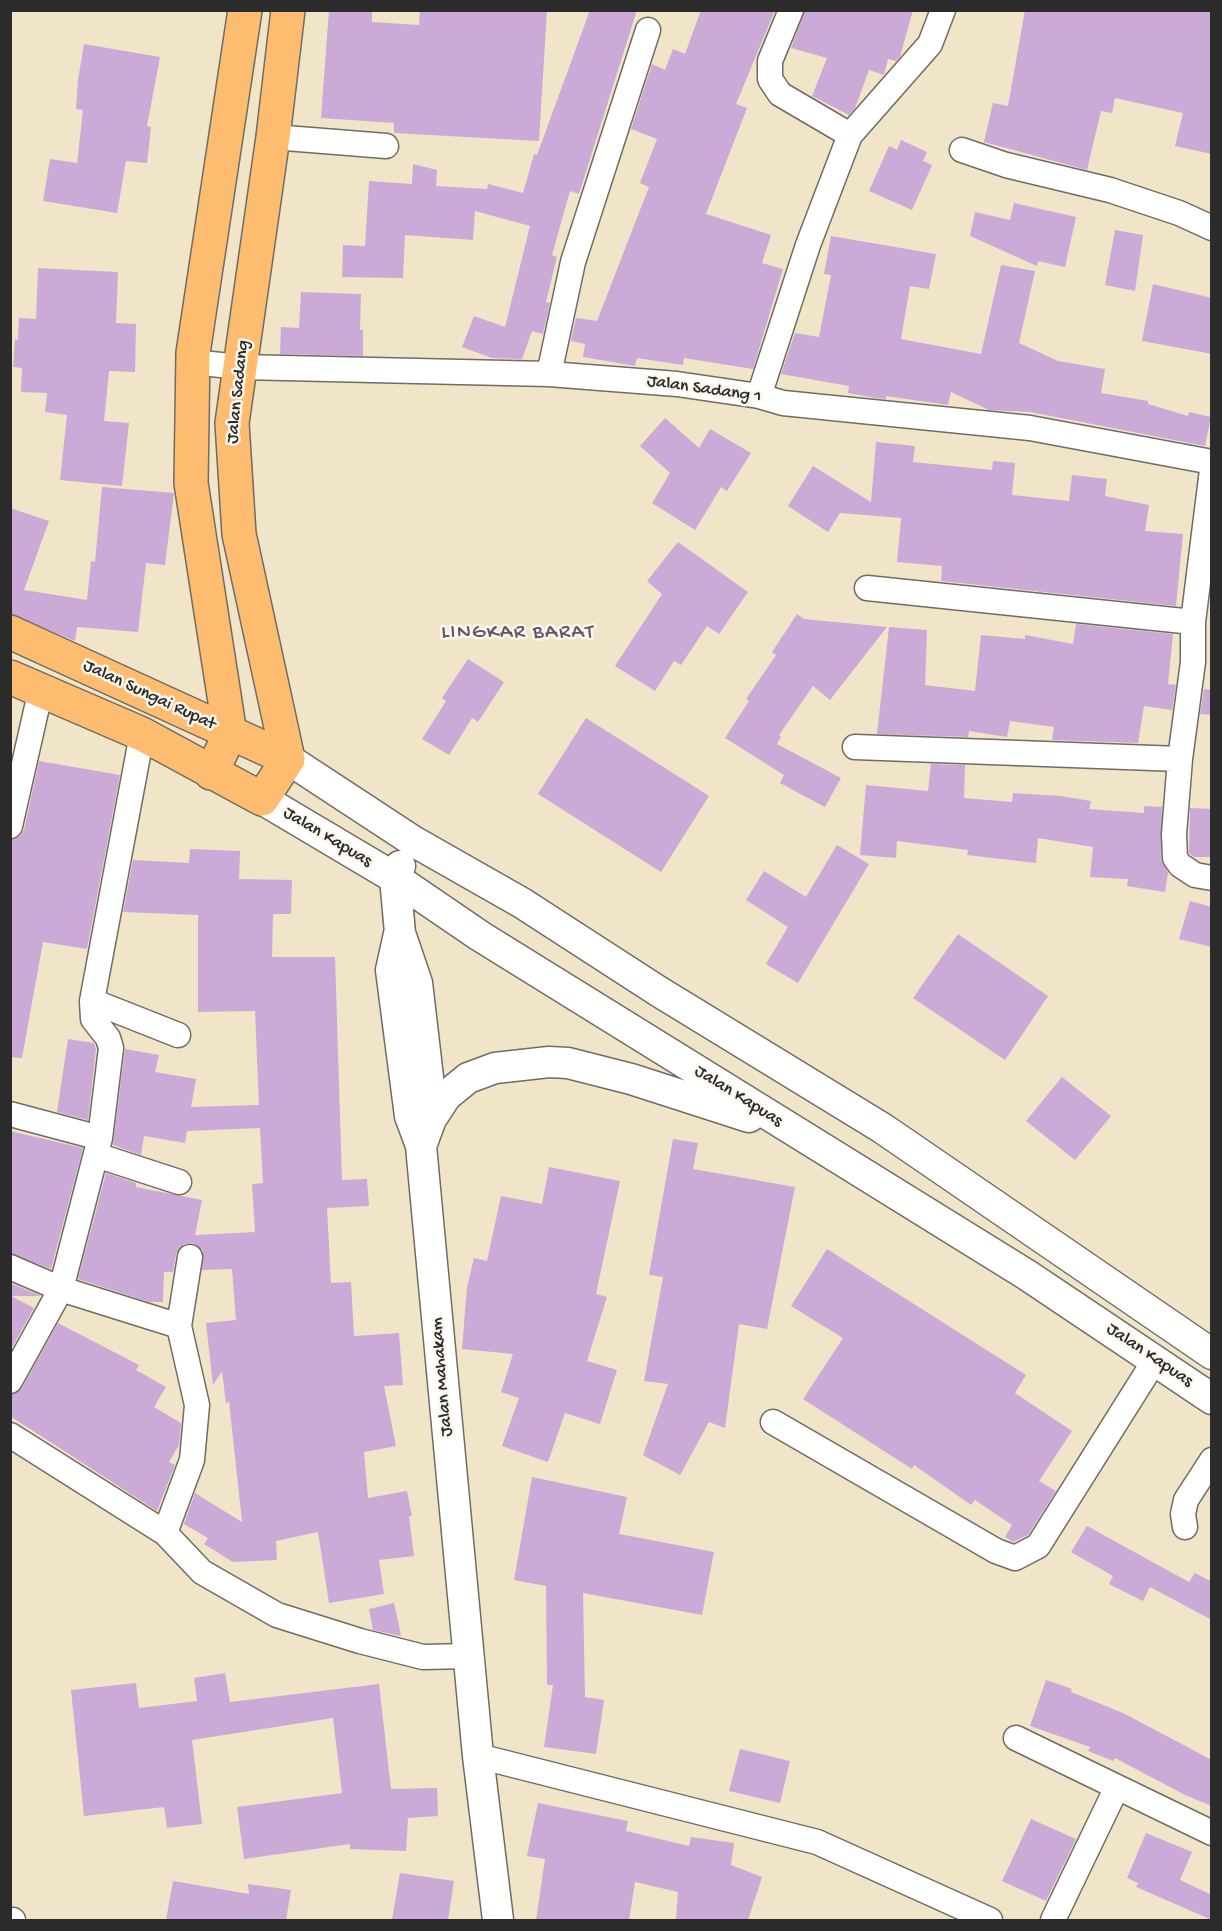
<!DOCTYPE html>
<style>
body{margin:0}
#map{position:relative;width:1222px;height:1931px;overflow:hidden;background:#f0e5c8;font-family:"Gochi Hand",sans-serif}
canvas{display:block}
.frame{position:absolute;inset:0;border:12px solid #2b2b2b;pointer-events:none}
</style>
<div id="map">
<canvas width="1222" height="1931"></canvas>
<div class="frame"></div>
</div>
<script>
const ctx = document.querySelector('canvas').getContext('2d');
ctx.lineJoin = 'round';
function paint(path, color) { ctx.fillStyle = color; ctx.fill(path, 'evenodd'); }
const shape = rows => new Path2D(rows.map(r => 'M' + r).join(''));
function trace(path, color, width, dash) { ctx.strokeStyle = color; ctx.lineWidth = width; ctx.lineCap = dash ? 'butt' : 'round'; ctx.setLineDash(dash || []); ctx.stroke(path); }
function write(font, color, halo, rows, align = 'center') {
  ctx.font = font + ' "Gochi Hand",sans-serif'; ctx.lineWidth = 5; ctx.setLineDash([]); ctx.textBaseline = 'middle'; ctx.strokeStyle = halo; ctx.fillStyle = color; for (const [text, x, y, turn = 0] of rows) {
    ctx.save(); ctx.translate(x, y); ctx.rotate((+turn || 0) * Math.PI / 180); ctx.textAlign = isNaN(turn) ? turn : align; if (halo) ctx.strokeText(text, 0, 0); ctx.fillText(text, 0, 0); ctx.restore();
  }
}
paint(shape([
 [329,10,372,10,372,22,419,25,420,10,547,10,539,141,394,133,394,123,321,118],
 [590,10,637,10,579,194,570,191,552,255,557,257,546,302,550,303,543,334,532,331,522,359,492,358,462,347,474,316,505,327,530,226,475,211,473,240,405,235,403,278,342,277,343,245,365,246,369,181,412,184,413,164,437,170,436,186,487,189,488,184,523,193,534,154,537,155],
 [701,10,775,10,736,104,747,108,706,214,771,235,762,263,783,269,753,369,684,358,683,365,637,358,635,366,583,357,585,344,571,341,576,318,597,321,649,187,640,183,657,139,631,129,652,64,665,70,673,49,685,54],
 [805,10,913,10,900,57,896,61,888,59,884,75,869,70,855,108,849,115,812,96,827,58,791,48],
 [1025,10,1212,10,1212,154,1175,146,1183,113,1115,98,1112,113,1101,111,1087,170,984,142,993,103,1008,106],
 [84,44,160,57,147,126,151,127,147,163,126,161,117,213,43,201,50,159,77,163,83,110,76,109,78,80],
 [901,140,927,152,923,161,932,165,912,210,869,191,889,146,897,150],
 [1014,203,1076,217,1065,267,1038,261,1037,266,970,236,975,212,1010,220],
 [1115,230,1143,235,1135,291,1105,285],
 [831,236,936,254,929,289,910,286,901,339,981,354,1001,265,1035,271,1019,343,1058,361,1105,369,1101,393,1148,401,1148,404,1188,416,1189,412,1211,417,1205,446,1030,412,989,410,951,392,948,405,886,396,886,399,876,398,848,393,849,386,781,374,795,333,819,337,831,275,824,274],
 [38,268,118,272,116,323,136,324,135,372,109,371,104,421,129,423,122,486,60,480,67,415,45,412,47,393,21,392,22,368,13,367,15,339,18,340,19,318,36,319],
 [1153,284,1212,298,1212,354,1142,341],
 [301,292,361,294,360,330,363,330,363,356,280,354,281,327,299,328],
 [665,418,699,448,710,429,751,453,727,491,721,487,695,530,652,503,670,473,640,446],
 [876,442,915,446,913,462,992,470,993,461,1015,463,1012,495,1069,501,1072,475,1107,479,1105,496,1149,505,1145,531,1183,534,1176,606,941,581,942,566,897,562,901,518,840,513,828,532,788,506,813,466,871,502],
 [102,487,174,493,165,565,146,563,138,632,77,627,75,641,10,614,10,508,49,521,24,590,87,600,91,561,95,562],
 [678,542,748,592,719,634,707,626,681,665,674,661,655,691,615,666,662,594,647,581],
 [797,614,804,619,887,627,830,700,813,686,779,735,781,737,777,744,841,778,825,807,780,783,784,775,725,738,749,701,746,699,776,655,772,652],
 [1076,624,1173,634,1168,684,1176,685,1172,710,1144,706,1138,743,1052,740,1054,727,1010,721,1007,737,969,731,968,737,877,734,889,627,927,630,925,685,975,691,981,635,1025,639,1025,635,1073,644],
 [468,659,504,682,478,722,472,718,449,755,422,739,446,701,442,698],
 [1204,689,1212,690,1212,715,1200,714],
 [586,718,709,796,661,872,538,794],
 [39,761,120,775,87,949,43,942,22,1058,10,1057,10,840,20,836,24,830],
 [931,764,965,765,964,798,1012,802,1013,793,1060,796,1091,801,1089,809,1144,813,1144,806,1162,807,1161,859,1168,873,1165,892,1127,886,1128,879,1090,877,1093,847,1038,838,1036,863,967,855,968,850,897,841,896,858,860,855,866,785,928,791],
 [1190,808,1212,809,1212,857,1194,857,1189,853],
 [837,845,869,864,798,983,766,964,788,927,746,900,764,871,806,897],
 [190,849,240,851,239,879,292,880,291,914,273,914,272,957,335,957,342,1180,367,1179,369,1206,327,1208,331,1283,351,1282,354,1336,399,1333,403,1385,384,1386,396,1446,364,1452,368,1498,407,1491,412,1516,409,1516,414,1556,379,1560,384,1594,329,1603,318,1532,276,1541,277,1560,233,1562,204,1544,208,1538,184,1524,195,1493,242,1522,229,1401,226,1404,222,1371,213,1385,206,1323,236,1320,232,1269,202,1270,203,1251,193,1243,184,1244,176,1254,173,1272,164,1272,163,1302,149,1302,78,1279,106,1173,136,1183,136,1187,202,1200,195,1235,255,1232,252,1184,263,1183,260,1128,187,1131,185,1143,144,1136,141,1155,113,1145,125,1049,159,1055,155,1072,196,1079,191,1107,259,1105,255,1011,198,1012,198,915,123,912,133,860,189,863],
 [1190,901,1212,907,1212,947,1179,939],
 [958,934,1048,996,1005,1060,913,998],
 [68,1039,94,1043,96,1049,88,1120,57,1112],
 [1062,1077,1111,1116,1075,1160,1026,1121],
 [10,1131,83,1148,51,1269,10,1253],
 [673,1139,698,1143,693,1169,795,1187,767,1329,739,1324,725,1428,709,1422,680,1475,643,1455,668,1384,644,1381,663,1277,649,1275],
 [549,1167,620,1181,596,1294,607,1297,587,1361,617,1370,600,1424,565,1413,548,1462,502,1446,519,1398,501,1392,513,1354,462,1349,467,1287,474,1258,487,1261,501,1196,542,1204],
 [827,1249,1026,1375,1015,1393,1072,1431,1039,1481,1056,1491,1028,1535,1013,1542,1005,1537,1012,1525,975,1500,971,1505,914,1465,912,1469,803,1399,843,1338,791,1306],
 [10,1283,41,1296,11,1296,34,1308,10,1351],
 [58,1323,139,1365,136,1370,166,1387,154,1407,181,1423,179,1445,169,1462,175,1465,157,1511,10,1416,10,1395,22,1388],
 [532,1477,627,1497,619,1534,714,1552,702,1615,583,1593,585,1697,604,1700,596,1754,544,1747,553,1685,547,1685,546,1586,514,1580],
 [1087,1526,1189,1582,1195,1573,1212,1582,1212,1620,1150,1587,1143,1601,1109,1584,1113,1576,1071,1552],
 [394,1603,401,1636,373,1630,369,1609],
 [225,1673,230,1702,379,1684,391,1789,437,1788,438,1816,408,1818,406,1851,350,1849,350,1844,244,1859,237,1807,342,1793,333,1718,192,1740,202,1824,167,1828,164,1807,84,1816,71,1690,136,1683,139,1708,197,1701,194,1678],
 [1046,1680,1072,1689,1071,1692,1123,1713,1212,1760,1212,1806,1185,1795,1115,1758,1113,1761,1088,1751,1090,1747,1030,1726],
 [740,1749,790,1761,780,1803,729,1791],
 [538,1803,628,1821,626,1831,689,1846,691,1837,734,1843,731,1865,762,1877,748,1920,676,1920,678,1892,635,1882,629,1920,536,1920,545,1859,527,1856],
 [1031,1819,1076,1839,1046,1901,1002,1881],
 [1146,1833,1192,1852,1180,1880,1212,1895,1212,1920,1136,1887,1138,1883,1127,1878],
 [400,1873,454,1881,448,1920,392,1920],
 [173,1881,249,1894,248,1884,291,1890,286,1920,166,1920]
]), '#cbaad7');
const minor = shape([
 [791,10,770,61,770,79,780,94,850,135],
 [273,137,386,146],
 [962,150,1006,165,1110,190,1179,213,1212,228],
 [192,362,240,367,549,374,677,384,759,396,783,403,1030,428,1212,462],
 [549,374,573,262,648,30],
 [759,396,808,245,850,135,930,44,943,10],
 [1212,470,1193,622,1193,662,1180,759,1174,834,1175,858,1180,865,1195,875,1212,878],
 [867,588,1193,622],
 [855,747,1180,759],
 [10,826,41,689],
 [92,1001,178,1035],
 [10,1114,100,1138],
 [96,1155,179,1182],
 [10,1267,61,1289,179,1326],
 [10,1381,61,1289,100,1138,111,1048,108,1038,93,1019,92,1001,142,734],
 [773,1422,996,1551,1015,1558,1038,1546,1155,1360],
 [10,1435,165,1533,202,1572,277,1615,360,1641,423,1657,468,1656],
 [1185,1527,1183,1514,1186,1500,1212,1460],
 [165,1533,192,1460,197,1405,179,1326,190,1257],
 [1016,1738,1117,1787],
 [478,1756,817,1842,990,1920],
 [10,1920,13,1920],
 [1053,1920,1117,1787,1212,1833]
]);
const tertiary = shape([
 [288,759,413,841,522,903,658,991,882,1128,1212,1354],
 [262,799,395,878,480,936,1027,1275,1212,1399],
 [400,866,395,878,400,933,417,983,428,1077,431,1119,421,1146,478,1756,498,1920],
 [399,934,391,970,410,1116,420,1143],
 [431,1119,446,1096,468,1078,495,1068,549,1062,568,1063,631,1079,749,1117]
]);
const primary = shape([
 [10,632,288,759],
 [10,677,142,734,262,799,288,759,239,534,232,423,273,137,288,10],
 [211,773,230,734,191,483,193,353,245,10]
]);
trace(minor, '#706c62', 27);
trace(tertiary, '#706c62', 33);
trace(primary, '#706c62', 36);
trace(minor, '#fff', 24);
trace(tertiary, '#fff', 30);
trace(primary, '#fdbc70', 33);
write('18px', '#2b2b2b', '#fbf7ec', [
 ["Jalan Sadang 1",704,390,8],
 ["Jalan Sadang",239,392,-84],
 ["Jalan Sungai Rupat",149,696,25],
 ["Jalan Kapuas",327,838,31],
 ["Jalan Kapuas",738,1097,32],
 ["Jalan Kapuas",1149,1356,34],
 ["Jalan Mahakam",443,1377,-95]
]);
ctx.letterSpacing = '1.5px';
write('21px', '#635767', '#fbf7ec', [
 ["LINGKAR BARAT",518,634]
]);
ctx.letterSpacing = '0px';
</script>
